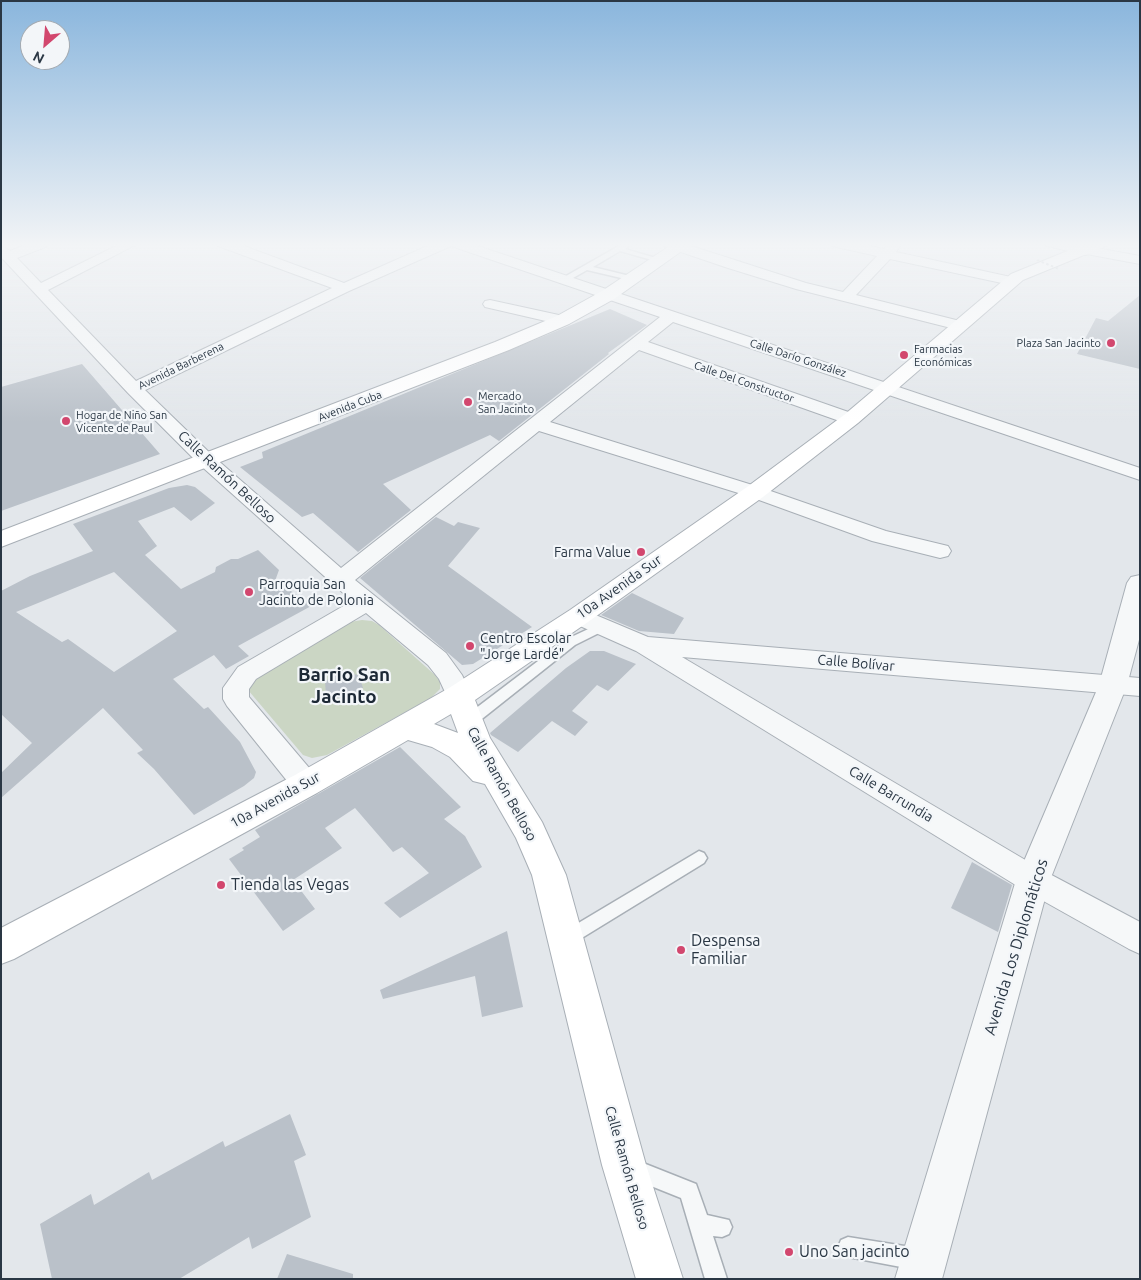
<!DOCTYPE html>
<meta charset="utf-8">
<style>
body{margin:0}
#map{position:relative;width:1141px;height:1280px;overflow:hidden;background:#e3e7eb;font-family:Ubuntu,sans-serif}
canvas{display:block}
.frame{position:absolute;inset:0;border:2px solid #2a3744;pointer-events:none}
.north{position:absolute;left:20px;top:20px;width:50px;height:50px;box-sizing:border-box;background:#f3f6f9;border:1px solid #a3aab1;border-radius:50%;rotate:207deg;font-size:14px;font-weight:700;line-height:20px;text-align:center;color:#2a3744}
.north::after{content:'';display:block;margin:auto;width:18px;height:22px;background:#d2476e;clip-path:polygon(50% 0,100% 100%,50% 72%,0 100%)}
</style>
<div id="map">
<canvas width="1141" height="1280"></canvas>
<div class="frame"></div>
<div class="north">N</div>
</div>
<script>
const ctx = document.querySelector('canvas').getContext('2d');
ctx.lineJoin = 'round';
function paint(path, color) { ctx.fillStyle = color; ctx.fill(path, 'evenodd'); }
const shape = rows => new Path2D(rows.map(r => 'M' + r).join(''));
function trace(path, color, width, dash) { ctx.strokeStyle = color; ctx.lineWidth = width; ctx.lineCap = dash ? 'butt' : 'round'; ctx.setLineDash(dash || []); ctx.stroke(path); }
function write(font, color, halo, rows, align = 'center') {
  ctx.font = font + ' Ubuntu,sans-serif'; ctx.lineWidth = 4.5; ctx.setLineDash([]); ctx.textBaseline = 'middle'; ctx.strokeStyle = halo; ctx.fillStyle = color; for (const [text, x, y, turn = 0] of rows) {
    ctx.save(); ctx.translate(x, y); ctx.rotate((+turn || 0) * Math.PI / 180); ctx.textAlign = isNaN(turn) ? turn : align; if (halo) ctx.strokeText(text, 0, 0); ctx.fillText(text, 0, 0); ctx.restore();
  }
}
paint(shape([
 [362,620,372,621,379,625,435,675,440,682,440,689,431,698,327,755,312,758,303,755,248,690,253,680,350,622]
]), '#cbd6c4');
paint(shape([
 [1140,295,1140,369,1077,354,1096,318,1108,321],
 [610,309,647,325,608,353,609,354,499,441,490,435,383,484,411,510,358,552,313,513,302,517,240,467,263,458,262,452],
 [82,364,160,454,1,511,1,387],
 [187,485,195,487,215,503,191,521,174,507,138,521,157,546,145,555,181,589,215,572,216,567,231,559,238,559,258,550,279,570,275,581,313,605,238,646,249,656,226,669,214,655,173,679,204,709,208,707,240,742,256,772,254,778,244,786,194,815,154,769,137,753,143,750,103,708,1,798,1,773,32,743,1,714,1,591,30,576,93,551,73,524,169,488],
 [114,572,177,631,114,672,68,639,62,642,16,612],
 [436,517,454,526,458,522,480,528,448,566,532,627,473,664,462,665,360,578],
 [632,593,684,618,674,634,639,631,601,615],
 [590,651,604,651,636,664,608,691,597,685,572,711,588,722,575,736,552,721,518,752,491,735,490,733,566,668],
 [341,672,359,675,363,688,346,699,326,696,325,681],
 [400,747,461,807,444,819,465,836,482,867,400,918,384,903,429,873,402,847,393,852,355,808,325,828,342,848,293,880,315,909,283,931,229,859,244,850,242,848,260,837,255,830],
 [972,862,1012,885,998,932,951,908],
 [507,931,523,1007,482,1017,475,976,383,999,380,990],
 [290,1114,306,1155,294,1161,311,1217,252,1249,249,1237,179,1279,52,1279,40,1224,91,1194,94,1205,149,1172,152,1180,223,1141,225,1147],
 [287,1254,353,1274,353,1279,277,1279]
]), '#bac1c9');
const service = shape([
 [624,243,633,243,625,249,663,260,659,262,620,251,593,267,634,277,634,281,587,270,566,282,559,280,624,243],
 [601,623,607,627,605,630,575,645,473,726,468,727,463,726,461,722,463,718,567,639,601,623],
 [699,851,704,853,707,858,704,863,572,944,566,947,560,944,558,939,560,934,699,851],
 [633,1159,696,1184,707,1215,729,1220,732,1227,729,1234,722,1237,713,1236,727,1279,705,1279,681,1198,626,1176,623,1169,626,1162,633,1159],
 [848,1237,917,1248,924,1252,928,1259,924,1266,917,1270,848,1257,841,1254,838,1247,841,1240,848,1237]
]);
const minor = shape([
 [30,243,49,243,48,246,17,258,41,283,122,243,139,243,48,290,136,381,332,288,218,246,217,243,236,243,344,283,434,243,469,243,1140,468,1140,480,673,322,648,342,857,415,860,419,857,423,851,424,845,423,639,350,550,422,762,488,886,531,948,546,951,551,948,556,940,558,872,541,748,496,539,431,355,580,446,653,462,675,472,696,468,703,459,705,450,703,439,679,428,665,366,613,256,679,249,689,249,697,316,776,320,784,316,792,306,795,296,792,227,706,223,699,223,688,238,667,352,601,200,465,128,393,1,257,1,245,10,251,30,243],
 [451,246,660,317,341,568,214,457,145,390,349,291,451,246],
 [662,243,682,243,806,283,843,292,877,256,832,246,831,243,856,243,884,249,889,243,902,243,896,252,1011,277,1016,278,1018,281,1016,284,1011,285,890,259,856,295,964,322,967,325,964,328,959,330,796,289,728,268,663,246,662,243],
 [1086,246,1140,256,1140,264,1081,253,1079,250,1086,246],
 [490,300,568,317,571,320,568,323,563,325,485,307,483,304,485,301,490,300],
 [579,608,648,637,1140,678,1140,696,682,657,1044,871,1140,922,1140,954,1129,949,1022,889,636,651,571,622,567,616,571,610,579,608]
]);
const tertiary = shape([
 [1044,243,1076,243,1092,247,1094,250,1092,253,1086,255,1047,246,1044,243],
 [1140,575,1140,636,1127,685,1050,880,942,1279,895,1279,1016,880,1099,685,1127,583,1131,577,1140,575]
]);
const secondary = shape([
 [674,243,693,243,614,299,569,324,509,350,1,547,1,531,495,342,557,316,602,291,674,243],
 [1087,243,1109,243,1106,246,1023,280,858,423,763,497,588,622,475,700,490,738,542,822,566,875,646,1165,683,1279,636,1279,602,1165,532,875,516,838,485,784,473,781,450,757,432,747,408,740,317,793,14,959,1,964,1,928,295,775,449,688,570,610,747,487,844,415,1011,274,1087,243],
 [451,714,458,733,434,724,451,714]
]);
trace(service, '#a8afb6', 3);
trace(minor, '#a8afb6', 2);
trace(tertiary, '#a8afb6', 2);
trace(secondary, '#a8afb6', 2);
paint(service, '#f6f8f9');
paint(minor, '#f6f8f9');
paint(tertiary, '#f6f8f9');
paint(secondary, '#fff');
trace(shape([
 [1037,260,1059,269]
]), '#bdc2c6', 2, [2.5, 2.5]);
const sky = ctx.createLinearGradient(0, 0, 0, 422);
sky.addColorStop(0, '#8ab6dd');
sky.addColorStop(0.58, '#f2f4f6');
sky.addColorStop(1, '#f2f4f600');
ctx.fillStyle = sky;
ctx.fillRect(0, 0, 1141, 422);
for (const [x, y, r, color] of [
 [1111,343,5,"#d2476e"],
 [904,355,5,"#d2476e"],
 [468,402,5,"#d2476e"],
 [66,421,5,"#d2476e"],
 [641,552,5,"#d2476e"],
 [249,592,5,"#d2476e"],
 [470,646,5,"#d2476e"],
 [221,885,5,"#d2476e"],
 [681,950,5,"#d2476e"],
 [789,1252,5,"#d2476e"]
]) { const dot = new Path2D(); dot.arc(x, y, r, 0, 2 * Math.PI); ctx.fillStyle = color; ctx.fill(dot); trace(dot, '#f3f6f9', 2); }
write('11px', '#2a3744', '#f3f6f9', [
 ["Plaza San Jacinto",1101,343,"right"],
 ["Farmacias",914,349],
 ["Económicas",914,362],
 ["Mercado",478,396],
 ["San Jacinto",478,409],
 ["Hogar de Niño San",76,415],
 ["Vicente de Paul",76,428]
], 'left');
write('11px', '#2a3744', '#f3f6f9', [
 ["Calle Darío González",798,358,18],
 ["Avenida Barberena",181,366,-26],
 ["Calle Del Constructor",744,382,19],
 ["Avenida Cuba",350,406,-21]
]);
write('14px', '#2a3744', '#f3f6f9', [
 ["Calle Ramón Belloso",227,477,43],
 ["10a Avenida Sur",619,587,-35],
 ["Calle Bolívar",856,663,5],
 ["Calle Ramón Belloso",502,784,61],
 ["Calle Barrundia",891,794,31],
 ["10a Avenida Sur",275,800,-29],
 ["Calle Ramón Belloso",627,1168,74]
]);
write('14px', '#2a3744', '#f3f6f9', [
 ["Farma Value",631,552,"right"],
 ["Parroquia San",259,584],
 ["Jacinto de Polonia",259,600],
 ["Centro Escolar",480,638],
 ["\"Jorge Lardé\"",480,654]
], 'left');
write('16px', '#2a3744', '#f3f6f9', [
 ["Tienda las Vegas",231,885],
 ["Despensa",691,941],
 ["Familiar",691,959],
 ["Uno San jacinto",799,1252]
], 'left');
write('16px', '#2a3744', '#f3f6f9', [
 ["Avenida Los Diplomáticos",1016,947,-73]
]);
write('bold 19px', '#1c2835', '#f3f6f9', [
 ["Barrio San",344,675],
 ["Jacinto",344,697]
]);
</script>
